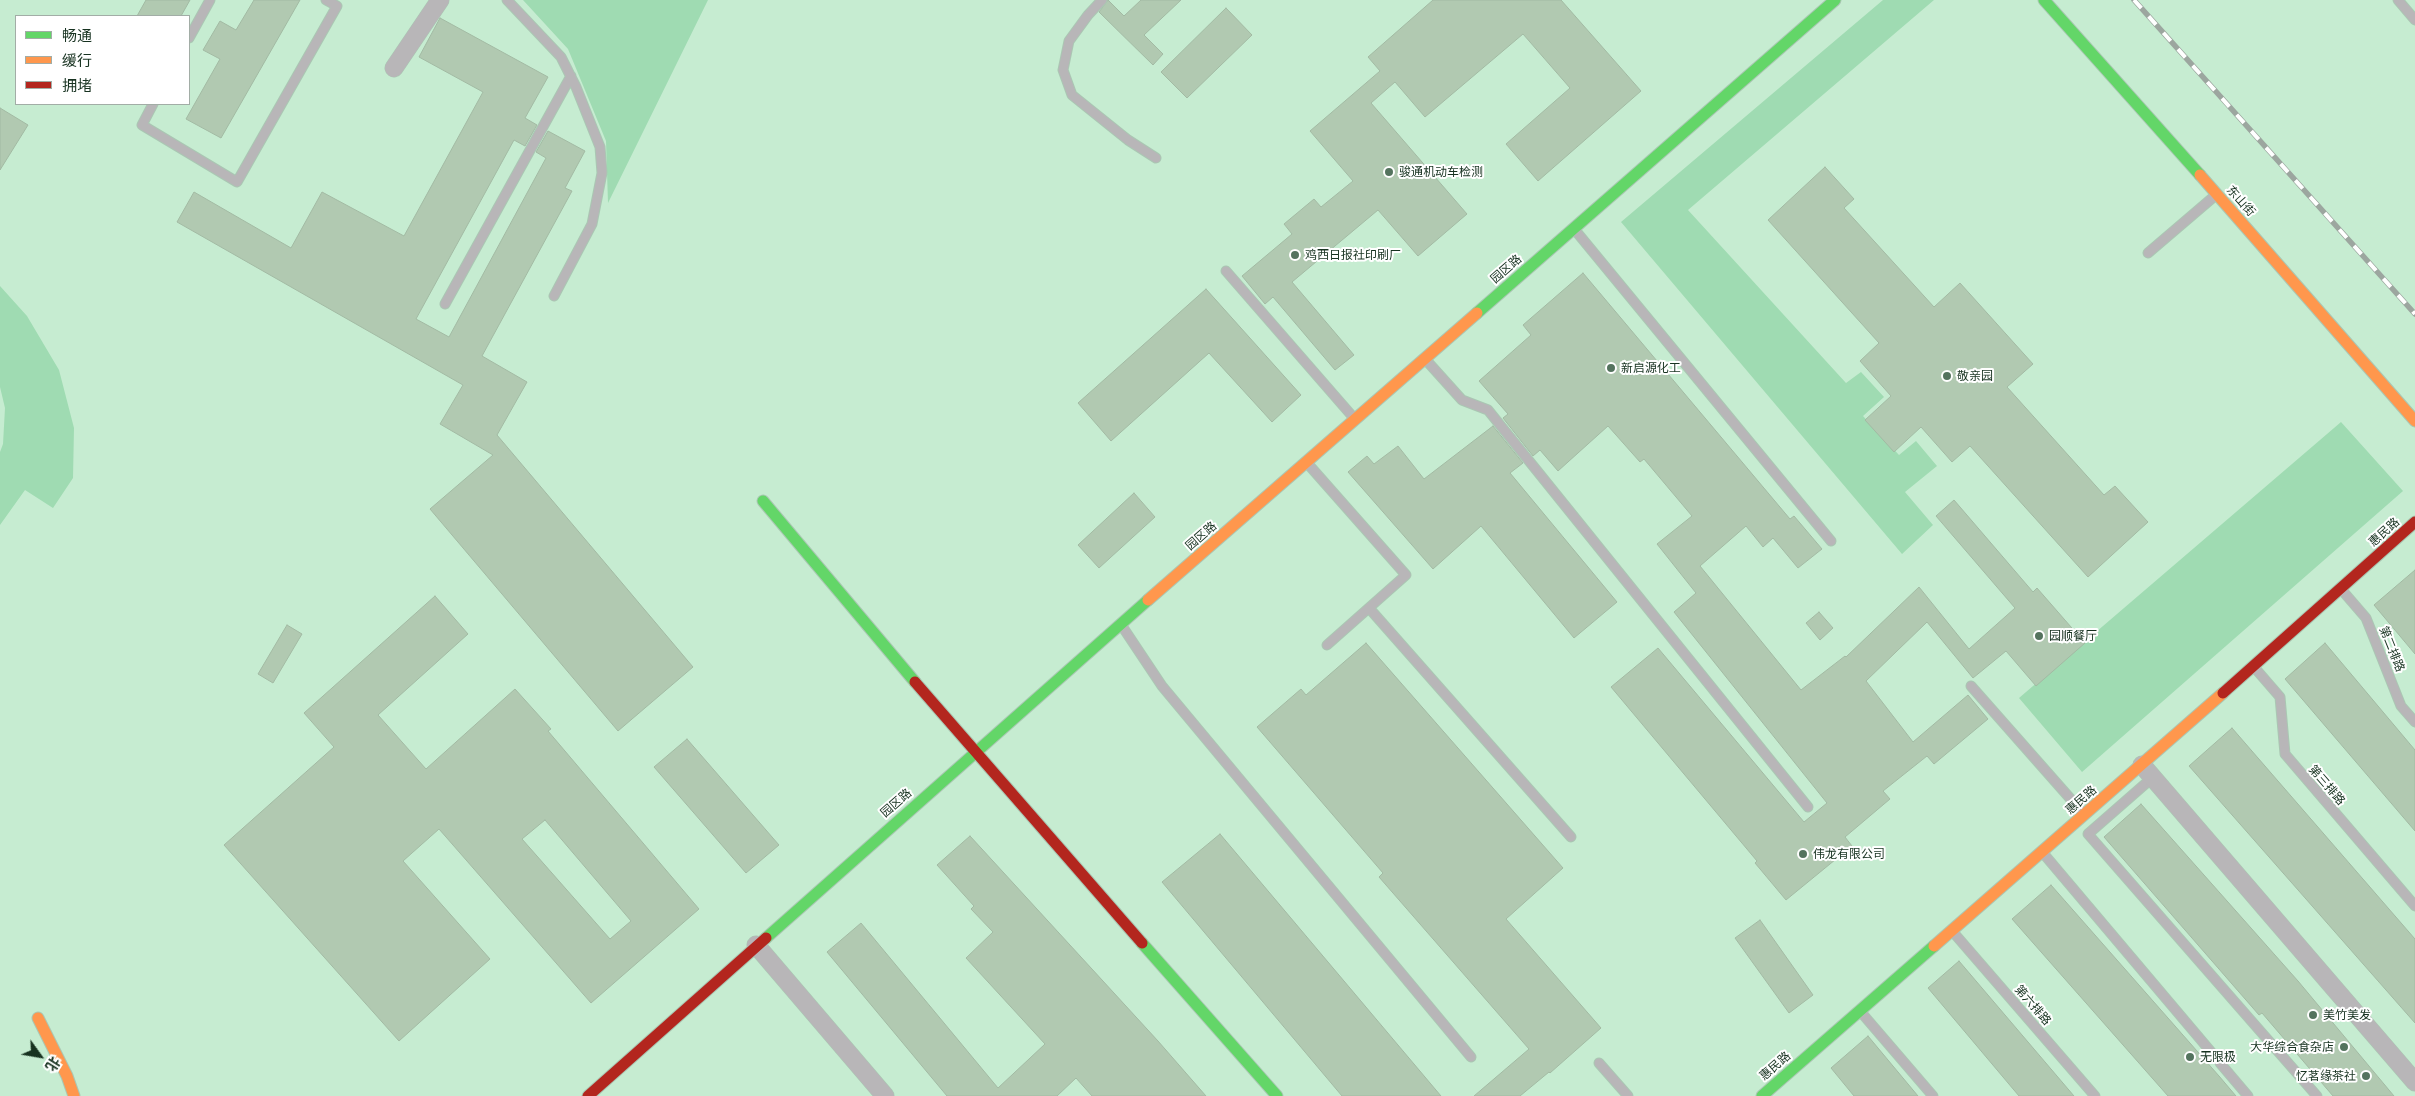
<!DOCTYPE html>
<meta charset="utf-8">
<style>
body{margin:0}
#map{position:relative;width:2415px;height:1096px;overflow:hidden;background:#c6ecd1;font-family:Ubuntu,"Noto Sans SC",sans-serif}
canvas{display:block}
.legend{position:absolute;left:15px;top:15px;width:175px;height:90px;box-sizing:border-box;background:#fff;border:1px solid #a2ada6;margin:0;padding:6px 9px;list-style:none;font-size:15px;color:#173220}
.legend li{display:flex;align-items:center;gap:10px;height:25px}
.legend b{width:25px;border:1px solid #a2ada6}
.north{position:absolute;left:15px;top:1031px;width:50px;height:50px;-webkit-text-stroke:4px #fff;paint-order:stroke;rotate:122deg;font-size:14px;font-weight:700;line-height:20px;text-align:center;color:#173220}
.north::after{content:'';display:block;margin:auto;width:18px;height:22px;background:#173220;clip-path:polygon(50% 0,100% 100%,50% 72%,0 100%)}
</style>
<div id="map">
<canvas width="2415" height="1096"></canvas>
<ul class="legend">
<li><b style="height:6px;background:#63d668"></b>畅通</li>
<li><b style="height:6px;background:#ff974d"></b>缓行</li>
<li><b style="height:6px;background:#b3261e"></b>拥堵</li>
</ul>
<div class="north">北</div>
</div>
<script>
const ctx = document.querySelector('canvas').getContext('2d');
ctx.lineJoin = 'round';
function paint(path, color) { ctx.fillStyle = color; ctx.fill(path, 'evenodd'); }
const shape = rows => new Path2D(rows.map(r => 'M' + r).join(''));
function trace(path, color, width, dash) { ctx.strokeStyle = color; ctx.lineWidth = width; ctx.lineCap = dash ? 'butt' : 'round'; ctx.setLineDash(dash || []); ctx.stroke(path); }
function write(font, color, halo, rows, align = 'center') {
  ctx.font = font + ' Ubuntu,"Noto Sans SC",sans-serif'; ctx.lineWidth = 4; ctx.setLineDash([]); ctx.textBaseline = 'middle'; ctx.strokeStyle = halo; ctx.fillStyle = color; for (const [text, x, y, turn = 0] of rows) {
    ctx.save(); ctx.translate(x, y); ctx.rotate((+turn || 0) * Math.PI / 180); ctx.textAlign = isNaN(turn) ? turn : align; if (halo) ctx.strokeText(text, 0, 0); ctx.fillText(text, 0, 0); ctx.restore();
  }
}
paint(shape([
 [523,0,708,0,608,203,606,141,568,49],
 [1883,0,1934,0,1688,210,1846,383,1861,372,1884,397,1863,416,1899,455,1916,441,1937,466,1905,492,1933,525,1902,554,1621,222],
 [0,286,27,316,59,370,74,428,73,478,53,508,25,490,0,525,0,452,3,444,5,408,0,387],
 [2341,422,2403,491,2082,772,2019,698]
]), '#9fdbb2');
const building = shape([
 [146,0,190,0,181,16,137,16,146,0],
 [254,0,300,0,221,138,186,119,220,59,203,50,220,21,236,30,254,0],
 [1108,0,1124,16,1141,0,1181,0,1144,35,1163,54,1153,65,1099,12,1108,0],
 [1433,0,1561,0,1641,91,1538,181,1506,144,1570,88,1523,34,1425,117,1395,82,1371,103,1467,214,1418,256,1378,210,1292,282,1354,355,1335,370,1273,297,1265,304,1242,276,1292,234,1284,224,1314,199,1321,207,1353,181,1310,131,1380,71,1368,57,1433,0],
 [1226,8,1252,35,1187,98,1161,72,1226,8],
 [440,18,548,77,525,118,537,125,525,146,514,140,416,319,449,337,546,158,536,152,548,131,585,151,565,188,572,191,482,356,527,382,497,435,693,667,618,731,430,509,493,455,440,424,463,385,177,222,194,192,291,248,322,192,404,236,483,92,419,57,440,18],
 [0,108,28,125,0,170,0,108],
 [1825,167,1854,199,1844,208,1934,307,1960,283,2033,364,2007,387,2104,495,2115,486,2148,522,2088,577,1970,446,1952,462,1921,427,1894,452,1865,420,1891,396,1860,361,1879,343,1768,220,1825,167],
 [1583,273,1790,519,1794,516,1822,549,1798,568,1773,538,1763,547,1746,526,1700,566,1801,690,1845,656,1846,657,1919,587,1969,649,2015,608,1936,516,1954,500,2033,592,2037,588,2085,643,2036,686,2006,651,1973,678,1927,622,1866,681,1913,742,1968,695,1988,719,1934,764,1927,756,1883,791,1890,799,1845,837,1852,846,1786,900,1755,863,1757,861,1611,687,1658,648,1804,822,1827,803,1674,612,1696,593,1657,544,1692,516,1644,459,1640,462,1608,426,1558,471,1540,450,1533,456,1503,418,1508,414,1479,381,1531,335,1523,325,1583,273],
 [1206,289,1301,395,1272,422,1209,353,1111,441,1078,403,1206,289],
 [1493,426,1523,463,1510,473,1617,602,1574,638,1481,526,1433,569,1348,472,1367,456,1374,464,1398,446,1424,479,1493,426],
 [1134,493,1155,517,1099,568,1078,545,1134,493],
 [2415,570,2415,654,2374,605,2415,570],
 [435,596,468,634,378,715,426,769,515,689,551,729,548,731,699,909,591,1003,439,829,403,861,490,959,399,1041,224,845,334,747,304,713,435,596],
 [545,820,631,921,610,939,522,839,545,820],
 [1819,612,1833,628,1820,640,1806,623,1819,612],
 [287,625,302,634,273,683,258,674,287,625],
 [1366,643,1563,868,1506,919,1601,1028,1550,1073,1549,1072,1520,1096,1474,1096,1529,1049,1379,877,1383,873,1257,727,1301,689,1306,695,1366,643],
 [2325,643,2415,750,2415,831,2285,679,2325,643],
 [2232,728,2415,939,2415,1023,2189,766,2232,728],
 [687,739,779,845,746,873,654,767,687,739],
 [2141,804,2298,981,2394,1096,2333,1096,2262,1013,2259,1015,2104,837,2141,804],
 [1220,834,1441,1096,1342,1096,1162,882,1220,834],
 [970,836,1158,1041,1206,1096,1092,1096,1076,1078,1057,1096,947,1096,827,952,861,923,998,1088,1045,1044,966,958,993,932,971,909,974,906,937,865,970,836],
 [2051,885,2219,1076,2236,1096,2168,1096,2012,919,2051,885],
 [1760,920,1813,995,1789,1013,1735,938,1760,920],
 [1959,961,2074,1096,2019,1096,1928,988,1959,961],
 [1868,1036,1918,1096,1854,1096,1831,1068,1868,1036]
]);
paint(building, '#b1c9b1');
trace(building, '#a2baa3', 1);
const lane = shape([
 [507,0,561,57,576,87,600,147,602,173,592,224,554,296],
 [1102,0,1088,15,1069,41,1063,70,1072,95,1128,140,1156,158],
 [2398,0,2415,20],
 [189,38,210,0],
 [153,104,142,125,237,182,337,6,326,0],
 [1575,230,1831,541],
 [2148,253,2217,194],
 [1226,271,1353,417],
 [445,304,571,76],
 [1426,360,1462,400,1488,410,1808,807],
 [1308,464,1406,575,1327,645],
 [2341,589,2366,618,2401,706,2415,722],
 [1369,608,1571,837],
 [1122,626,1162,686,1471,1057],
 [2254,667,2280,697,2285,754,2415,906],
 [1971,686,2083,813],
 [2152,778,2088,834,2317,1096],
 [2043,853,2212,1053],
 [1953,932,2095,1096],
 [1860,1011,1933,1096],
 [1599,1063,1628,1096],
 [2220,1063,2248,1096]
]);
const street = shape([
 [394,68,440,0],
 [2142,765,2415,1082],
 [756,945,885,1096]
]);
const fast = shape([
 [2044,0,2200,175],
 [1477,313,1835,0],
 [763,501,915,682],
 [766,938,1148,600],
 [1142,943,1277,1096],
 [1762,1096,1934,946]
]);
const slow = shape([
 [2200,175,2415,421],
 [1148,600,1477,313],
 [1934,946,2223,693],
 [38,1018,67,1076,74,1096]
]);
const jam = shape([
 [915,682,1142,943],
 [2223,693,2415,522],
 [588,1096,766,938]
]);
trace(lane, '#aac7b3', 11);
trace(street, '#aac7b3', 19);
trace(fast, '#aac7b3', 13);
trace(slow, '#aac7b3', 13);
trace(jam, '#aac7b3', 13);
trace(lane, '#b8b6b8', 9);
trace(street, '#b8b6b8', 18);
trace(fast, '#63d668', 11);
trace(slow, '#ff974d', 11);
trace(jam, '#b3261e', 11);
const rail = shape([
 [2134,0,2415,314]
]);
trace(rail, '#9ca69f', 5.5);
trace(rail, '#fff', 4, [11]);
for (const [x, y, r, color] of [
 [1389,172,5,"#54735e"],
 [1295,255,5,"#54735e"],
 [1611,368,5,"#54735e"],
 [1947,376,5,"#54735e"],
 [2039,636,5,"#54735e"],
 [1803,854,5,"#54735e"],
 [2313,1015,5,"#54735e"],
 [2344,1047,5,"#54735e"],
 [2190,1057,5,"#54735e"],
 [2366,1076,5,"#54735e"]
]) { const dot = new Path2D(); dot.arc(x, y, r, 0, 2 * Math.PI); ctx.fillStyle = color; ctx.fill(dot); trace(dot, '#fff', 2); }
write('12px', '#173220', '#fff', [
 ["骏通机动车检测",1399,172],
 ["鸡西日报社印刷厂",1305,255],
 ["新启源化工",1621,368],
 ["敬亲园",1957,376],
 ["园顺餐厅",2049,636],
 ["伟龙有限公司",1813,854],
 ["美竹美发",2323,1015],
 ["大华综合食杂店",2334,1047,"right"],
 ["无限极",2200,1057],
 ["忆茗缘茶社",2356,1076,"right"]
], 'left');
write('12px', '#173220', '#fff', [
 ["东山街",2241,201,48],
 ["园区路",1506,269,-41],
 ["惠民路",2384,532,-42],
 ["园区路",1201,536,-41],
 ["第二排路",2392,649,68],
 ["第三排路",2327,785,49],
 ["惠民路",2081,800,-41],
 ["园区路",896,803,-41],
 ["第六排路",2033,1005,49],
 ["惠民路",1775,1066,-41]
]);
</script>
